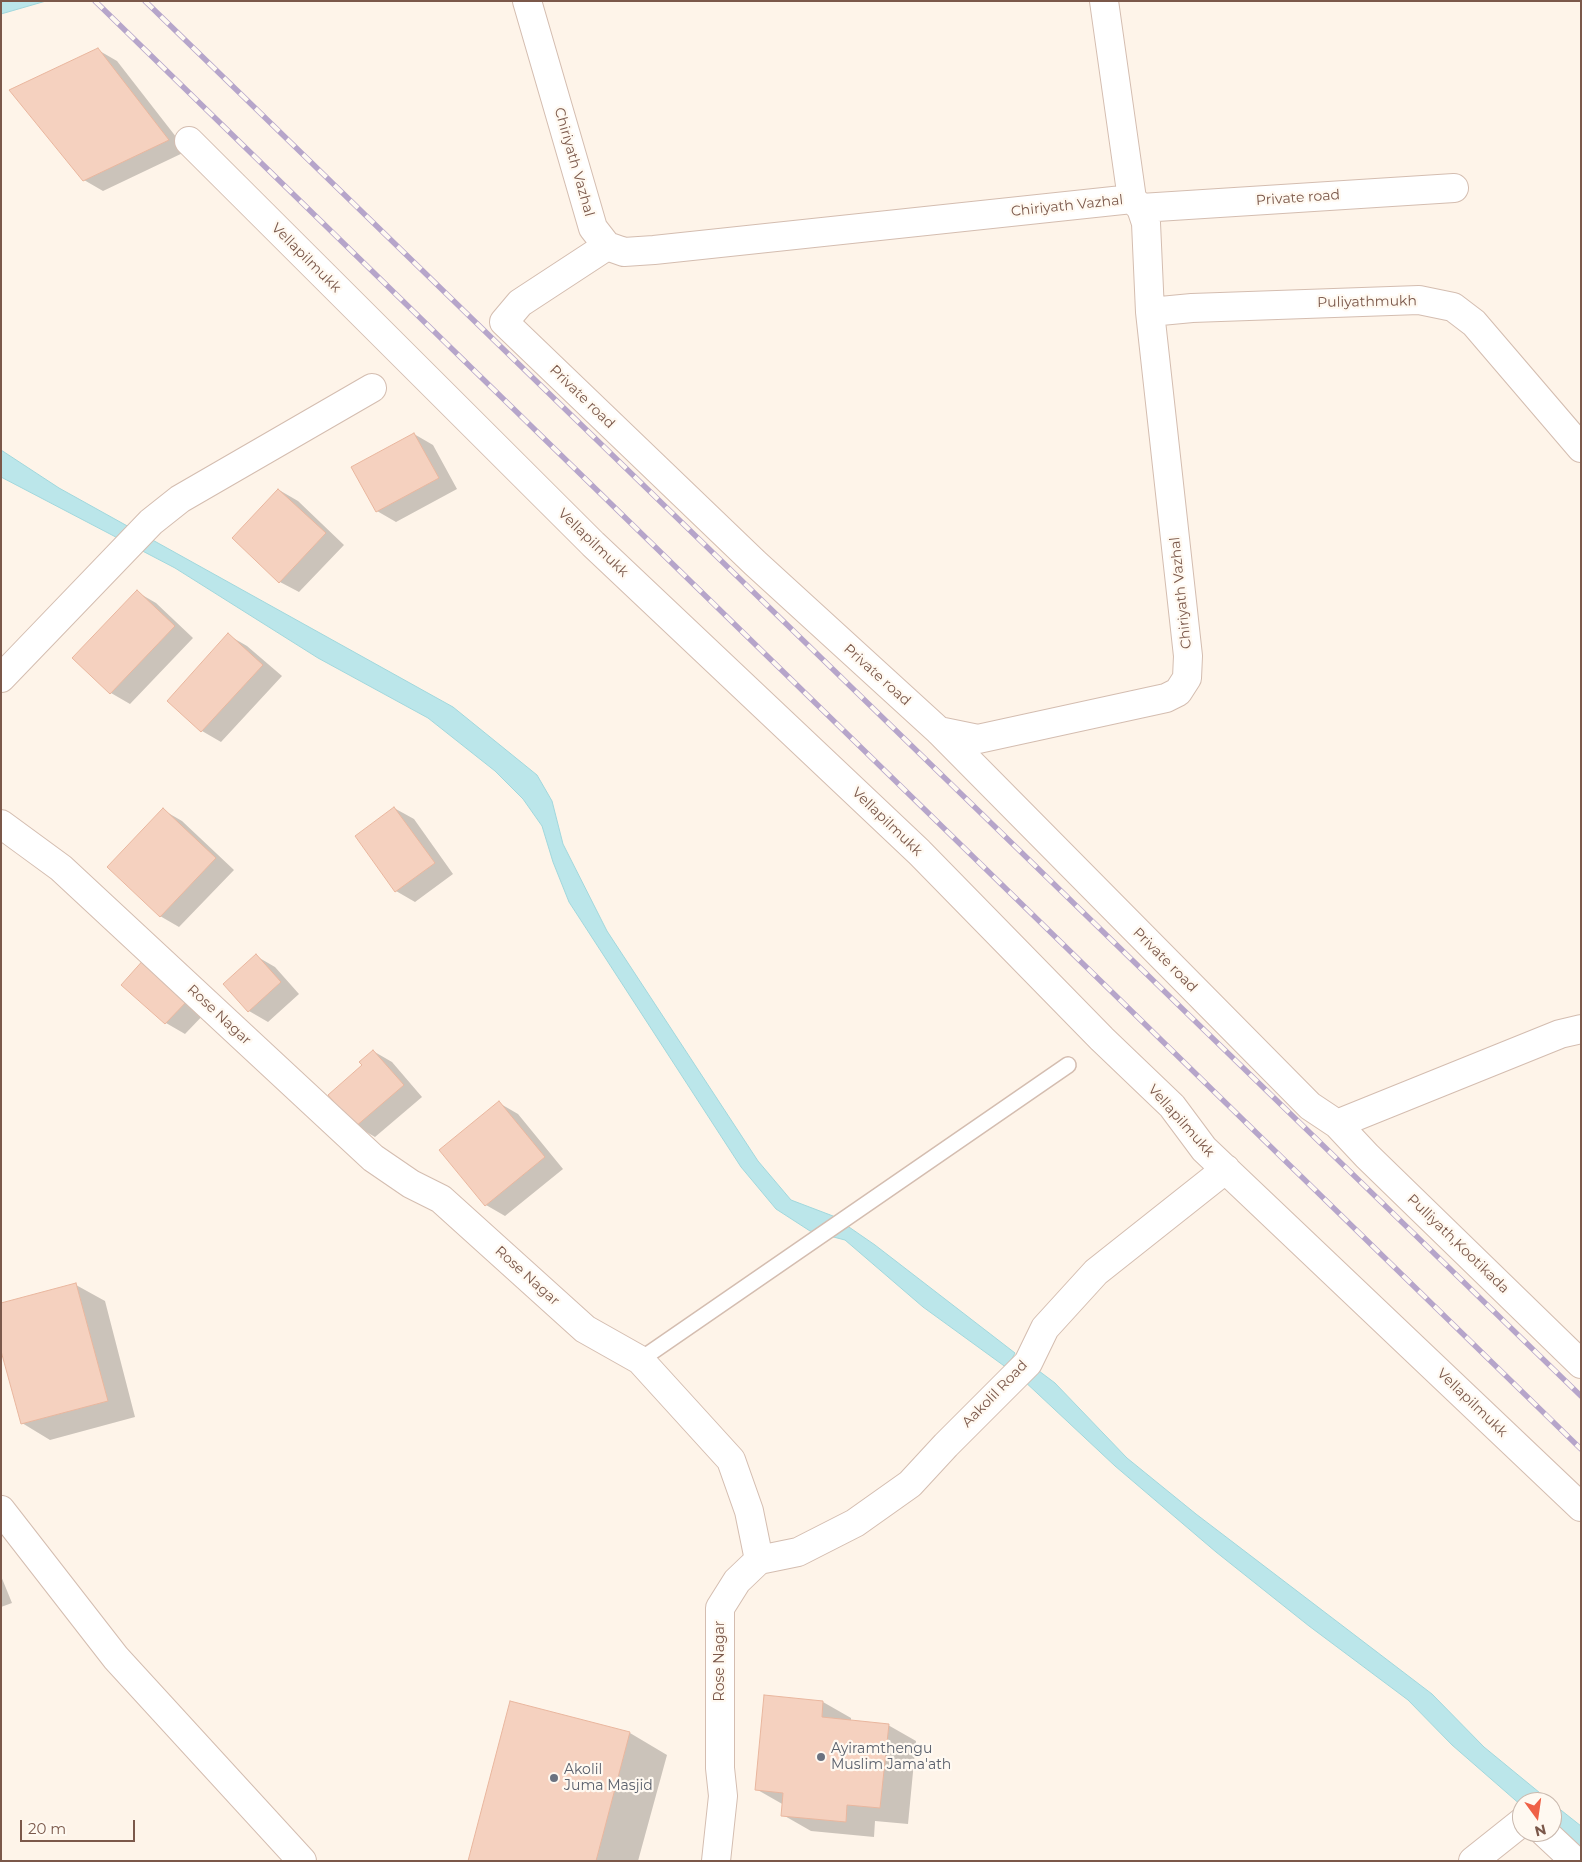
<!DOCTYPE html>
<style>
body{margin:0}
#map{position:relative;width:1582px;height:1862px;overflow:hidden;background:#fef4e9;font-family:Montserrat,sans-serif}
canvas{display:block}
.frame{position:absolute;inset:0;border:2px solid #7b584a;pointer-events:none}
.north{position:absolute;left:1512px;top:1792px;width:50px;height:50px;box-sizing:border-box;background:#fff9f1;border:1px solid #cab9ae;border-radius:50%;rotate:166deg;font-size:14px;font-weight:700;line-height:20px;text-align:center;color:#7b584a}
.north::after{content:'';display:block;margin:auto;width:18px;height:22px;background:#ef6147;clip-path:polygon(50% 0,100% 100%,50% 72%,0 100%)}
.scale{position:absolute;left:20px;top:1820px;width:115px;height:22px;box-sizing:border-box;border:2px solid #7b584a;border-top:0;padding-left:6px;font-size:15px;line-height:18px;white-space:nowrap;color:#7b584a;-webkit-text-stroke:4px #fff9f1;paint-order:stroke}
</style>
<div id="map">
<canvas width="1582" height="1862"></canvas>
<div class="frame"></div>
<div class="north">N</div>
<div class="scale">20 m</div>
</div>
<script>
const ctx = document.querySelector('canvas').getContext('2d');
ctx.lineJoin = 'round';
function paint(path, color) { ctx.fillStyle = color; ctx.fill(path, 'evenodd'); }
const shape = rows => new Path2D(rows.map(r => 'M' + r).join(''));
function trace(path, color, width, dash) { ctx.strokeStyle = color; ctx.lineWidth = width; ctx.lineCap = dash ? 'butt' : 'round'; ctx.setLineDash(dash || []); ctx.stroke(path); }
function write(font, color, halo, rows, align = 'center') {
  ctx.font = font + ' Montserrat,sans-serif'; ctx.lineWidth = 4.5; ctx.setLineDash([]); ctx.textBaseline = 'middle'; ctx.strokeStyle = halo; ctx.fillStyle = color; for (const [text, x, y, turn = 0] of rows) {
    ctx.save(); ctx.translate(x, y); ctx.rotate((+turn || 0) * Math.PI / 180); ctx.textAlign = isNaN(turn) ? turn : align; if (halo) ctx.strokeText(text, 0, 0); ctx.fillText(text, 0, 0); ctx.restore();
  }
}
const water = shape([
 [1,1,46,1,1,14,1,1],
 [1,450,59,488,453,707,537,775,552,801,563,844,607,931,758,1161,791,1200,833,1216,875,1245,1015,1353,1007,1368,923,1307,845,1240,810,1231,776,1209,741,1167,569,902,553,862,542,826,523,799,495,771,428,718,318,658,175,568,1,477,1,450],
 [1031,1365,1055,1383,1127,1458,1196,1514,1432,1694,1484,1747,1551,1802,1522,1802,1522,1806,1452,1745,1408,1700,1309,1626,1216,1552,1115,1466,1022,1379,1031,1365],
 [1552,1803,1581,1826,1581,1856,1552,1831,1552,1803]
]);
paint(water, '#bbe6ea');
trace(water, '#a1d7dc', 1);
paint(shape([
 [98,50,117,61,187,151,103,191,84,180],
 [414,434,433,445,457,489,396,522,377,511],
 [279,490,298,501,344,545,299,592,280,582],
 [137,592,156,603,193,638,130,704,111,693],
 [228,635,247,646,282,676,221,742,202,731,168,701],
 [394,808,414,819,453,874,415,902,396,891,356,836],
 [163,810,182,821,234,870,179,927,160,916],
 [256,956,275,967,299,994,268,1022,249,1011],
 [123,985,209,1009,185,1034,166,1023],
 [373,1051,392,1062,422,1097,375,1137,356,1126,364,1065],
 [499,1103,518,1114,563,1169,505,1216,486,1205],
 [76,1285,105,1301,135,1417,50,1440,22,1423],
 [1,1576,12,1603,1,1607],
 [823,1702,851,1718,851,1721,888,1725,916,1741,908,1824,875,1821,874,1837,811,1831,783,1815,784,1805,756,1789],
 [511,1703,630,1733,667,1755,638,1861,469,1861]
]), '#0003');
const building = shape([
 [98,48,169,140,83,181,9,90,98,48],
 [414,433,439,478,376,512,351,467,414,433],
 [278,489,326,533,279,583,232,538,278,489],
 [137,590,175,626,110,694,72,658,137,590],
 [228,633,263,665,201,732,167,701,228,633],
 [394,807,435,863,395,892,355,836,394,807],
 [163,808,216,858,160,917,107,867,163,808],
 [256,954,281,982,248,1012,223,984,256,954],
 [146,957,191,997,165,1024,121,985,146,957],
 [373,1050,404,1085,355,1127,328,1095,362,1065,359,1062,373,1050],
 [499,1101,545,1157,485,1206,439,1150,499,1101],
 [76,1283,108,1401,21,1424,1,1351,1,1303,76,1283],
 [764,1695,823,1701,822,1717,889,1724,880,1808,847,1805,846,1822,781,1816,783,1793,755,1790,764,1695],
 [510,1701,630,1732,596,1861,468,1861,510,1701]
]);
paint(building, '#f5d1bf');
trace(building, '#e9b69e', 1);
const service = shape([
 [640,1360,1068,1065]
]);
const minor = shape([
 [527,1,593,228,607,246,624,252,654,250,1132,199,1141,208,1146,223,1150,312,1188,656,1187,678,1178,692,1166,698,978,739,939,731],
 [1104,1,1132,199],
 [189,141,593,544,919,852,1102,1039,1172,1106,1204,1149,1581,1507],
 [1141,208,1454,188],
 [607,246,520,303,504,322,755,563,939,731,1310,1106,1337,1124,1367,1156,1581,1364],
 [1150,312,1192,308,1419,300,1453,307,1474,323,1581,448],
 [1,678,151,522,180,499,372,388],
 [1,824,61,868,373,1158,411,1184,441,1199,585,1329,640,1360,731,1460,749,1511,759,1560,737,1581,720,1608,720,1768,723,1796,716,1861],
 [1337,1124,1560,1034,1581,1029],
 [1,1510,116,1658,302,1861],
 [759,1560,798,1552,855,1523,910,1484,946,1445,1028,1363,1045,1328,1096,1272,1226,1169],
 [1544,1832,1575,1861],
 [1473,1861,1522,1822]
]);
trace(service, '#d4bdb0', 18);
trace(minor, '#d4bdb0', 30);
trace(service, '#fff', 15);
trace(minor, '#fff', 28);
const rail = shape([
 [95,1,1581,1449],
 [145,1,1581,1396]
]);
trace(rail, '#b6a5ca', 5.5);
trace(rail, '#fff9f1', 4, [11]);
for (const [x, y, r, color] of [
 [821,1757,5,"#6b7280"],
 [554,1778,5,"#6b7280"]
]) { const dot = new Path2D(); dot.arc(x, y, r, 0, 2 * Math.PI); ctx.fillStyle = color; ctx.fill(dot); trace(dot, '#fff9f1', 2); }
write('14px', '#7b584a', '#fff9f1', [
 ["Chiriyath Vazhal",574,162,74],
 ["Private road",1298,198,-4],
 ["Chiriyath Vazhal",1067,206,-6],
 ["Vellapilmukk",306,258,45],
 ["Puliyathmukh",1367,302,-1],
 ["Private road",582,397,44],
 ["Vellapilmukk",593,543,44],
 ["Chiriyath Vazhal",1181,593,-96],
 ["Private road",877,675,42],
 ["Vellapilmukk",887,822,44],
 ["Private road",1165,960,45],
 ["Rose Nagar",219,1015,43],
 ["Vellapilmukk",1181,1121,48],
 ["Pulliyath,Kootikada",1458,1244,44],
 ["Rose Nagar",527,1276,42],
 ["Aakolil Road",995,1394,-46],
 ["Vellapilmukk",1472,1403,44],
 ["Rose Nagar",720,1661,-90]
]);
write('14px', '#5b616d', '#fff9f1', [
 ["Ayiramthengu",831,1749],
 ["Muslim Jama'ath",831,1765],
 ["Akolil",564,1770],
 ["Juma Masjid",564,1786]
], 'left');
</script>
